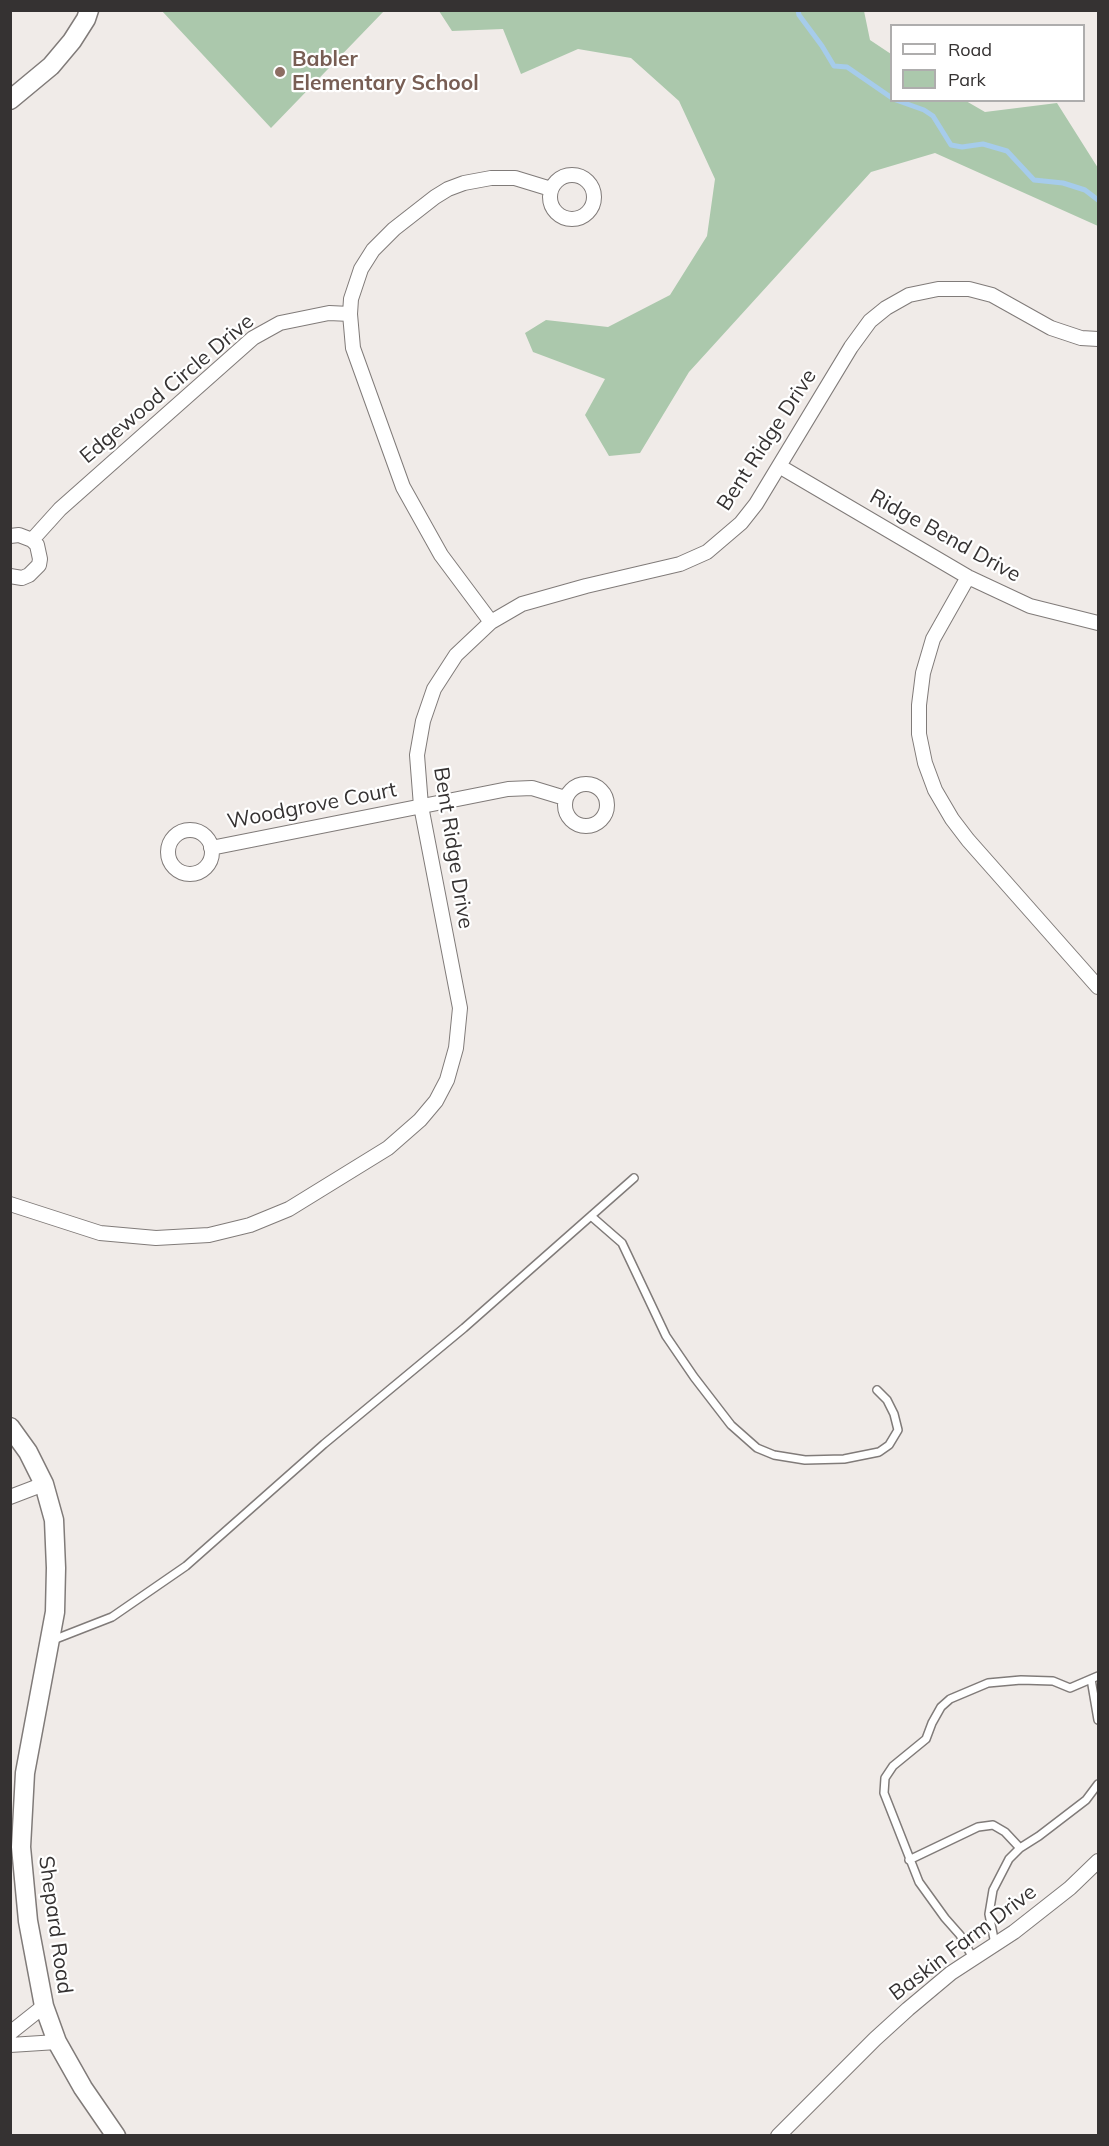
<!DOCTYPE html>
<style>
body{margin:0}
#map{position:relative;width:1109px;height:2146px;overflow:hidden;background:#f0ebe8;font-family:Mulish,sans-serif}
canvas{display:block}
.frame{position:absolute;inset:0;border:12px solid #353232;pointer-events:none}
.legend{position:absolute;left:890px;top:24px;width:195px;height:78px;box-sizing:border-box;background:#fff;border:2px solid #aeadad;margin:0;padding:8px 10px;list-style:none;font-size:18px;color:#353232}
.legend li{display:flex;align-items:center;gap:12px;height:30px}
.legend b{width:30px;border:2px solid #aeadad}
</style>
<div id="map">
<canvas width="1109" height="2146"></canvas>
<div class="frame"></div>
<ul class="legend">
<li><b style="height:8px;background:#fff"></b>Road</li>
<li><b style="height:16px;background:#abc8ac"></b>Park</li>
</ul>
</div>
<script>
const ctx = document.querySelector('canvas').getContext('2d');
ctx.lineJoin = 'round';
function paint(path, color) { ctx.fillStyle = color; ctx.fill(path, 'evenodd'); }
const shape = rows => new Path2D(rows.map(r => 'M' + r).join(''));
function trace(path, color, width, dash) { ctx.strokeStyle = color; ctx.lineWidth = width; ctx.lineCap = dash ? 'butt' : 'round'; ctx.setLineDash(dash || []); ctx.stroke(path); }
function write(font, color, halo, rows, align = 'center') {
  ctx.font = font + ' Mulish,sans-serif'; ctx.lineWidth = 4.5; ctx.setLineDash([]); ctx.textBaseline = 'middle'; ctx.strokeStyle = halo; ctx.fillStyle = color; for (const [text, x, y, turn = 0] of rows) {
    ctx.save(); ctx.translate(x, y); ctx.rotate((+turn || 0) * Math.PI / 180); ctx.textAlign = isNaN(turn) ? turn : align; if (halo) ctx.strokeText(text, 0, 0); ctx.fillText(text, 0, 0); ctx.restore();
  }
}
paint(shape([
 [162,11,384,11,271,128],
 [439,11,864,11,870,40,891,54,892,100,966,101,985,112,1057,103,1098,168,1098,226,935,153,871,172,689,372,640,453,609,456,585,415,605,379,533,352,525,333,546,320,608,327,670,295,707,236,715,179,679,101,631,58,578,49,521,74,503,29,452,31]
]), '#abc8ac');
trace(shape([
 [798,10,799,15,822,46,834,66,847,67,892,98],
 [896,100,924,110,933,116,951,145,962,147,983,144,1007,151,1034,180,1063,183,1085,190,1098,200]
]), '#a6cceb', 5);
const lane = shape([
 [591,1216,622,1243,666,1336,694,1377,731,1425,757,1448,774,1455,805,1460,844,1459,879,1452,889,1445,898,1430,894,1414,887,1400,877,1390],
 [53,1640,112,1617,186,1566,324,1444,464,1328,634,1178],
 [1091,1679,1098,1720],
 [909,1860,978,1827,993,1825,1005,1832,1020,1848],
 [995,1944,989,1914,993,1890,1009,1859,1020,1848,1039,1836,1086,1800,1098,1784],
 [973,1958,960,1935,945,1918,919,1882,884,1793,885,1778,893,1766,926,1739,932,1723,941,1707,950,1699,988,1683,1021,1680,1053,1681,1070,1688,1098,1676]
]);
const street = shape([
 '550 197a22 22 0 1 1 44 0a22 22 0 1 1-44 0Z',
 [779,466,968,577,1030,606,1098,623],
 [10,536,19,535,32,540,37,545,40,559,39,565,29,575,22,578,10,576],
 [32,540,60,509,253,338,280,323,329,313,350,314],
 [968,577,933,639,923,673,919,705,919,734,925,763,935,790,952,819,968,840,1098,987],
 [491,622,441,555,403,487,353,348,350,314,351,299,361,269,373,250,394,229,435,197,448,189,464,183,491,178,515,178,551,189],
 '565 805a21 21 0 1 1 42 0a21 21 0 1 1-42 0Z',
 '168 852a22 22 0 1 1 44 0a22 22 0 1 1-44 0Z',
 [211,848,508,789,532,788,565,798],
 [10,1204,100,1233,156,1238,209,1235,250,1225,289,1209,388,1148,420,1120,436,1101,447,1080,456,1048,460,1008,421,806,417,755,423,721,434,689,456,655,491,622,522,604,586,586,680,564,707,552,741,523,756,504,851,347,870,321,886,308,909,295,938,289,969,289,992,295,1051,328,1081,338,1098,339],
 [10,1497,44,1484],
 [10,2033,44,2006],
 [10,2045,57,2042],
 [778,2136,875,2039,908,2009,951,1973,1014,1932,1070,1888,1098,1861]
]);
const secondary = shape([
 [10,100,51,66,72,41,86,19,89,10],
 [10,1427,28,1452,44,1484,54,1520,56,1568,55,1612,25,1773,21,1847,28,1921,44,2006,57,2042,83,2088,116,2136]
]);
trace(lane, '#807b79', 10);
trace(street, '#807b79', 16);
trace(secondary, '#807b79', 21);
trace(lane, '#fff', 7);
trace(street, '#fff', 14);
trace(secondary, '#fff', 18);
for (const [x, y, r, color] of [
 [280,72,6,"#8d6e63"]
]) { const dot = new Path2D(); dot.arc(x, y, r, 0, 2 * Math.PI); ctx.fillStyle = color; ctx.fill(dot); trace(dot, '#fff', 2); }
write('bold 21px', '#785e54', '#fff', [
 ["Babler",292,60],
 ["Elementary School",292,84]
], 'left');
write('21px', '#353232', '#fff', [
 ["Edgewood Circle Drive",167,389,-40],
 ["Bent Ridge Drive",767,440,-57],
 ["Ridge Bend Drive",945,536,29],
 ["Woodgrove Court",312,806,-11],
 ["Bent Ridge Drive",453,848,81],
 ["Shepard Road",55,1925,82],
 ["Baskin Farm Drive",963,1943,-37]
]);
</script>
